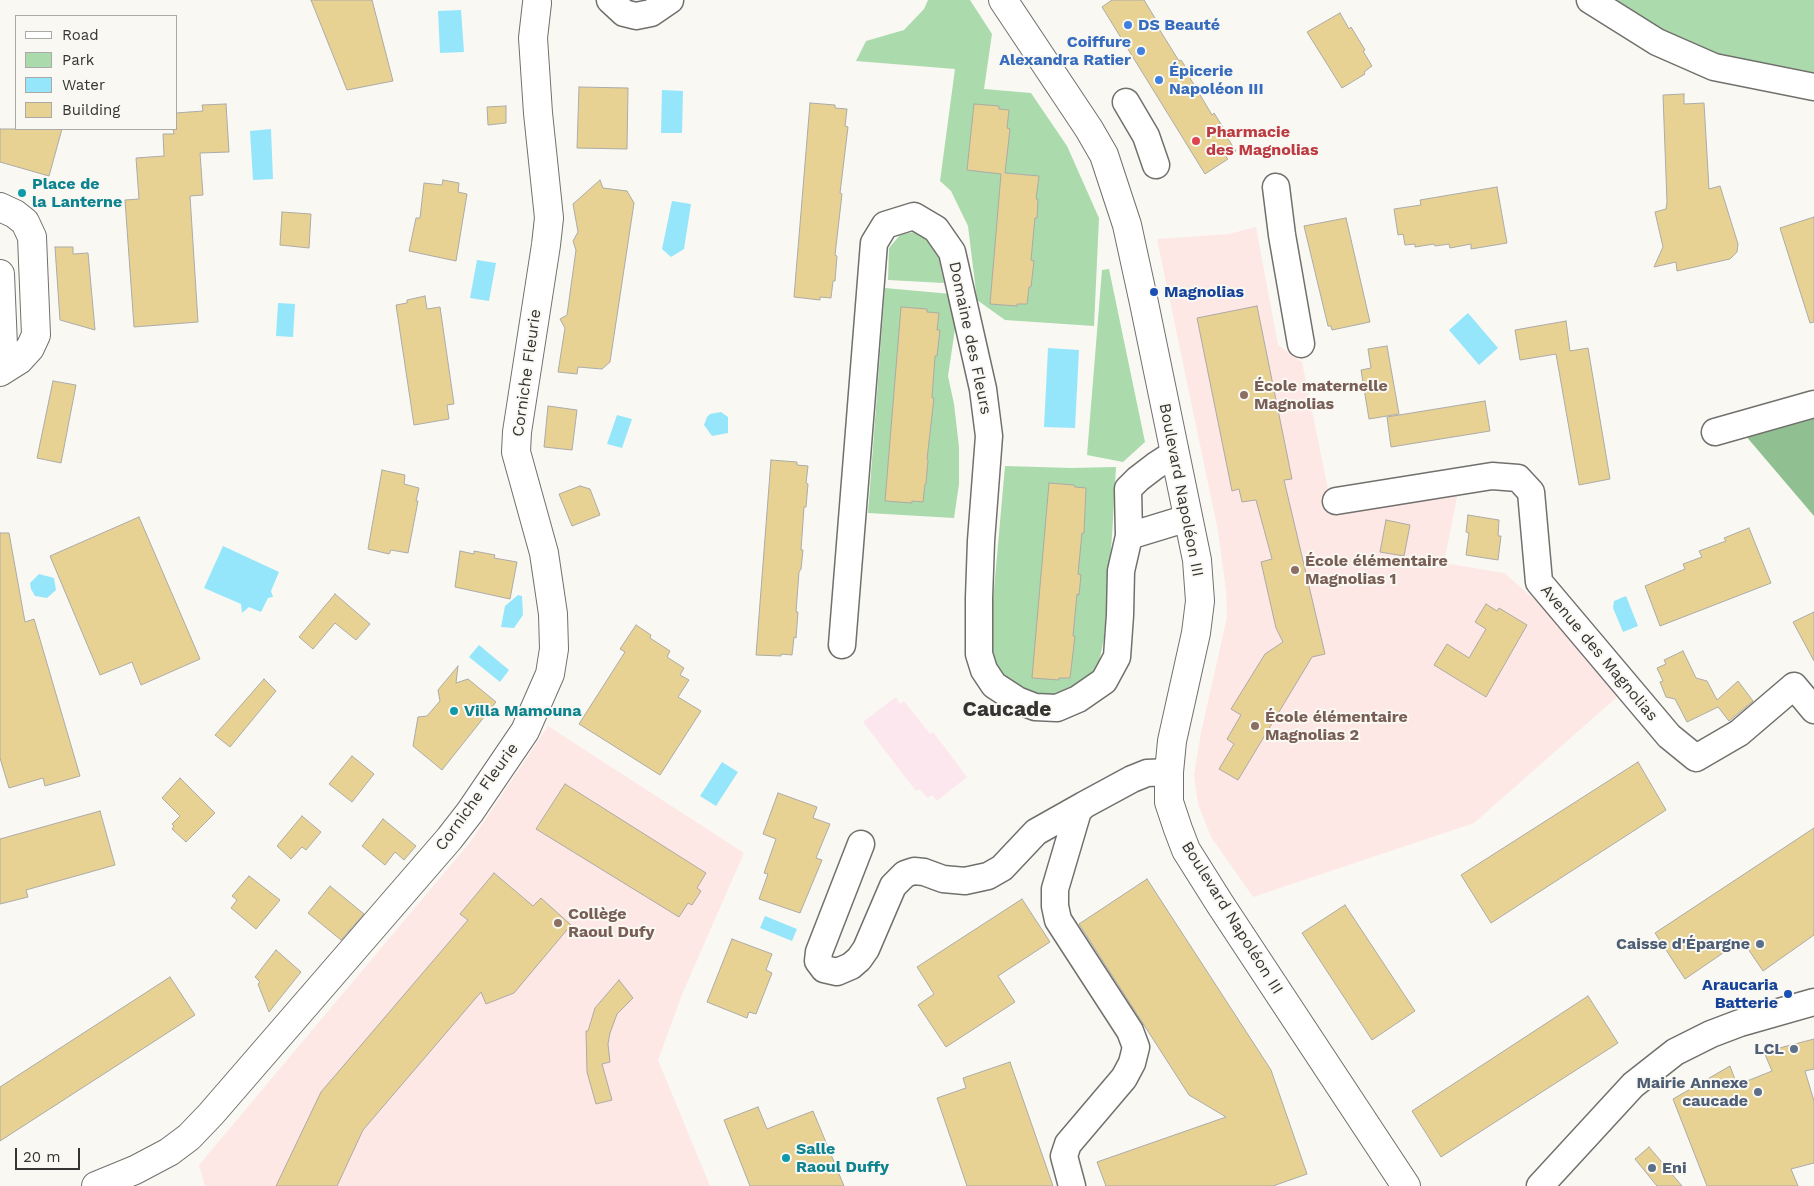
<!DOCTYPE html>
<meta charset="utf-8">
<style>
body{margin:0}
#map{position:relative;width:1814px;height:1186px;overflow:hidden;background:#f9f8f3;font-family:"Work Sans",sans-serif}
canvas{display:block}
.legend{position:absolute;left:15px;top:15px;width:162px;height:115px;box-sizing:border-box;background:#f9f8f3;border:1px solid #abaaa6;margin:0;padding:6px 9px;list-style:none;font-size:15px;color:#353433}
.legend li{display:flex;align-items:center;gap:10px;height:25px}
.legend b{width:25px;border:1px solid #abaaa6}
.scale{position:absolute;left:15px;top:1148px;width:65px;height:22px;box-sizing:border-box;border:2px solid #353433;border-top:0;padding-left:6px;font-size:15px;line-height:18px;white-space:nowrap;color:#353433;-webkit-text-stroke:4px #f9f8f3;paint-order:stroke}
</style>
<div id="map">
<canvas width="1814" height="1186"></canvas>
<ul class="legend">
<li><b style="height:6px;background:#fff"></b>Road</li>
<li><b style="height:14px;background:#abdaac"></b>Park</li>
<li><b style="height:14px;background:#96e6fb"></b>Water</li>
<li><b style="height:14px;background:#e7d294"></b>Building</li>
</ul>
<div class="scale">20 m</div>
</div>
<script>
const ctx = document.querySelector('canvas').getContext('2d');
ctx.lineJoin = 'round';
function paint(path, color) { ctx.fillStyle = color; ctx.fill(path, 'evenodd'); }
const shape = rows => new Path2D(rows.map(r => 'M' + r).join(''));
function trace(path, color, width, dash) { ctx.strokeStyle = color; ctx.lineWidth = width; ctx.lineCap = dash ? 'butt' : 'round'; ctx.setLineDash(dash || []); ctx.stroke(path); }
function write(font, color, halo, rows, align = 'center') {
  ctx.font = font + ' "Work Sans",sans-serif'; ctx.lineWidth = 4; ctx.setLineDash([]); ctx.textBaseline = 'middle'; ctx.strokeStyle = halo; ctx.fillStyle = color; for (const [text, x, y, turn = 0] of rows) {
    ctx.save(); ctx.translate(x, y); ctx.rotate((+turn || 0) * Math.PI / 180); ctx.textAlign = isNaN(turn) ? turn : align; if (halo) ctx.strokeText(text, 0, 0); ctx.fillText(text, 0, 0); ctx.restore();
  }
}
paint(shape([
 [896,697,900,704,904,701,930,734,933,732,967,777,937,801,932,795,927,798,920,789,916,791,863,722]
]), '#fce7ee');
paint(shape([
 [1256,227,1278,345,1302,362,1329,494,1459,487,1444,563,1504,573,1584,642,1625,690,1474,823,1253,897,1211,837,1198,804,1194,775,1201,733,1227,617,1226,590,1218,531,1157,239,1229,234],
 [548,726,744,853,683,992,658,1060,710,1186,205,1186,199,1165,471,841]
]), '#fee8e6');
paint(shape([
 [928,0,970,0,992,34,984,89,1031,93,1067,146,1099,218,1094,326,1005,320,977,300,968,226,951,191,940,181,955,69,856,61,866,41,904,30,924,9],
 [1612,0,1814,0,1814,81,1686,50],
 [914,232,926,236,936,246,944,283,888,280,889,248,900,235],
 [1109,269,1145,442,1123,462,1087,455,1102,270],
 [885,288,951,294,956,322,948,376,954,404,959,447,959,484,954,518,868,513],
 [1005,466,1071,468,1116,467,1112,536,1104,638,1100,658,1090,682,1054,696,1033,695,1020,691,994,664,990,634]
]), '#abdaac');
paint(shape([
 [1814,417,1814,516,1745,435]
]), '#90c091');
paint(shape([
 [461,10,464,52,440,53,438,11],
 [662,90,683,91,682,133,661,133],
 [271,129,273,179,253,180,250,131],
 [672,201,691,204,684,249,671,257,662,249],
 [477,260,496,263,489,301,470,298],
 [278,303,295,304,293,337,276,336],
 [1468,313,1498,348,1479,365,1449,330],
 [1048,348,1079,350,1075,428,1044,427],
 [721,412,728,417,728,433,712,436,704,425,707,417,710,414],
 [617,415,632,419,622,448,607,444],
 [223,546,279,572,271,591,273,597,268,598,261,612,249,607,242,613,241,604,204,588],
 [39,574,54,578,56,590,47,598,35,596,31,589,30,583],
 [518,595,522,596,523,615,514,628,501,627,505,606],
 [1626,596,1638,626,1623,632,1613,608,1614,601],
 [479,645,509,670,500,682,469,657],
 [722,762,738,772,716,806,700,796],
 [765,916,797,929,792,941,760,928]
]), '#96e6fb');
const building = shape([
 [311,0,372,0,393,81,347,90,311,0],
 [1112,0,1144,0,1158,23,1156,24,1179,61,1181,60,1192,77,1190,78,1212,115,1214,113,1228,135,1226,136,1236,151,1226,157,1228,159,1205,174,1102,7,1112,0],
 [1340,13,1349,29,1351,27,1365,50,1363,51,1372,66,1364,72,1365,74,1342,88,1307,32,1340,13],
 [579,87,628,88,627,149,577,148,579,87],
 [1684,94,1684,104,1704,103,1709,189,1720,186,1738,244,1737,252,1730,259,1677,271,1676,262,1654,267,1663,247,1655,212,1666,209,1667,202,1663,95,1684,94],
 [810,103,835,105,835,108,847,109,845,126,848,127,840,193,842,194,835,255,837,256,835,281,833,281,831,298,820,297,820,300,794,297,810,103],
 [226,104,229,152,200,153,203,195,190,196,198,322,134,327,125,200,139,199,136,158,164,156,163,134,174,134,173,129,176,129,176,113,203,111,202,105,226,104],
 [974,104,999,106,999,109,1009,110,1007,128,1010,129,1005,173,1039,176,1036,199,1038,199,1037,218,1035,218,1031,260,1034,261,1031,287,1029,287,1027,304,1017,304,1017,306,990,304,1001,174,967,170,974,104],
 [506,106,506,123,488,125,487,107,506,106],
 [0,129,62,129,49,176,0,162,0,129],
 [443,180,459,183,458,192,467,194,456,261,409,251,416,218,420,218,424,183,442,185,443,180],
 [600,180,603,188,627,191,634,203,610,362,602,369,578,367,577,374,558,372,565,328,560,319,567,315,576,250,573,241,578,232,573,204,600,180],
 [1497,187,1507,243,1471,249,1471,244,1450,248,1449,244,1435,246,1434,244,1415,247,1415,244,1405,245,1403,234,1398,235,1394,209,1421,205,1420,200,1497,187],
 [282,212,311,214,309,248,280,245,282,212],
 [1814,217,1814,322,1810,323,1780,228,1814,217],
 [1346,218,1370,322,1332,330,1331,326,1328,326,1304,226,1346,218],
 [55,247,73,247,73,254,88,253,95,330,60,320,55,247],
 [425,296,427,309,440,307,454,404,447,405,449,419,414,425,396,305,407,303,407,300,425,296],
 [1257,306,1292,479,1284,480,1325,654,1312,657,1238,780,1219,769,1234,744,1227,739,1241,715,1231,709,1265,654,1283,642,1276,628,1261,562,1272,559,1256,500,1242,502,1239,489,1232,491,1197,318,1257,306],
 [901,307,927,309,927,312,939,313,937,330,940,330,937,356,935,356,932,398,934,398,927,459,928,460,926,484,925,484,923,502,912,501,912,503,885,501,901,307],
 [1566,321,1570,351,1588,348,1610,479,1579,485,1556,354,1520,360,1515,330,1566,321],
 [1387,346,1399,414,1369,419,1361,370,1371,368,1368,349,1387,346],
 [53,381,76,385,61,463,37,458,53,381],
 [1485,401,1490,431,1391,447,1387,417,1485,401],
 [548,406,577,410,572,450,544,447,548,406],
 [771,460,797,462,797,465,808,466,806,483,808,484,806,507,804,507,801,550,803,550,801,569,799,572,796,612,798,612,796,638,794,637,792,655,781,654,781,656,756,655,771,460],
 [382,470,405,475,404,484,419,488,416,501,418,501,408,553,391,550,389,554,368,549,382,470],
 [1049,483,1074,485,1075,487,1086,488,1084,533,1082,533,1078,574,1081,575,1079,595,1077,594,1073,636,1075,636,1070,678,1059,678,1059,680,1032,678,1049,483],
 [580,486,590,489,600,515,572,526,559,494,580,486],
 [1468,515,1499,520,1498,536,1501,536,1498,560,1466,555,1469,533,1466,532,1468,515],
 [139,517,200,659,141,685,132,662,100,675,50,556,139,517],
 [1386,520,1410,525,1404,556,1380,552,1386,520],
 [1749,528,1771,583,1660,626,1645,586,1685,569,1683,564,1702,557,1699,551,1726,541,1724,538,1749,528],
 [0,533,9,533,25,622,34,619,80,776,45,786,43,778,9,788,0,758,0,533],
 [460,551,474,554,474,551,495,555,494,558,517,562,510,599,455,587,460,551],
 [335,594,370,624,356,640,335,623,313,649,299,637,335,594],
 [1486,604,1497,611,1499,608,1527,625,1486,697,1434,665,1447,644,1469,658,1486,629,1475,622,1486,604],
 [1814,612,1814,661,1793,622,1814,612],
 [636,625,651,635,650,638,670,651,667,657,684,668,680,675,689,680,678,697,701,711,660,775,579,724,625,652,620,649,636,625],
 [1683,651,1696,678,1707,681,1717,700,1738,681,1753,701,1729,721,1718,707,1687,722,1675,699,1666,697,1660,682,1663,681,1657,668,1666,664,1664,660,1683,651],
 [458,666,456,683,468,679,496,702,442,770,413,746,418,717,427,716,440,701,438,690,458,666],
 [264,679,276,691,230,747,215,735,264,679],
 [352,756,374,774,352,802,329,784,352,756],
 [1638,762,1666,810,1491,923,1461,875,1638,762],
 [180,778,215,813,186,842,172,829,174,826,172,824,180,816,162,798,180,778],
 [565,784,706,873,697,888,701,891,692,905,688,903,679,917,536,829,565,784],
 [778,793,817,807,813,818,830,824,816,858,822,860,800,913,759,899,768,874,764,873,776,839,763,834,778,793],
 [100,811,115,865,26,890,28,897,0,904,0,839,100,811],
 [302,816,321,832,306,850,302,847,291,859,277,846,302,816],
 [383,819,416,846,404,860,395,852,385,865,362,846,383,819],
 [1814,828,1814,935,1763,971,1742,940,1685,979,1655,933,1814,828],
 [494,873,533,906,541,898,571,925,514,993,486,1004,481,992,363,1130,337,1186,276,1186,321,1092,468,920,460,914,494,873],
 [249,876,280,900,256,929,231,908,237,900,232,896,249,876],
 [1147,879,1271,1070,1307,1174,1273,1186,1106,1186,1097,1162,1226,1117,1189,1095,1079,924,1147,879],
 [330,886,364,914,341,940,308,913,330,886],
 [1022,899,1050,942,998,976,1015,1002,946,1047,918,1005,934,994,917,967,1022,899],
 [1345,905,1415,1011,1372,1040,1302,933,1345,905],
 [732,939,772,954,766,970,772,973,756,1014,749,1012,747,1018,707,1002,732,939],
 [276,950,301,972,269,1012,258,984,260,982,255,977,276,950],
 [170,977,195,1015,0,1141,0,1087,170,977],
 [619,980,633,998,617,1014,610,1033,608,1044,610,1062,602,1064,612,1100,596,1104,587,1072,586,1031,588,1031,595,1008,619,980],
 [1588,996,1618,1043,1441,1157,1412,1111,1588,996],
 [1814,1039,1814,1069,1805,1071,1814,1101,1814,1163,1791,1169,1798,1186,1707,1186,1673,1099,1730,1066,1737,1085,1772,1071,1764,1052,1814,1039],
 [1010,1062,1027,1111,1053,1186,967,1186,937,1098,966,1088,963,1078,1010,1062],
 [758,1107,767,1129,813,1111,844,1186,750,1186,724,1120,758,1107],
 [1649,1147,1682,1186,1657,1186,1635,1159,1649,1147]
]);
paint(building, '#e7d294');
trace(building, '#acaba7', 1);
const minor = shape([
 [610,0,624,13,636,16,651,13,670,0],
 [1590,0,1657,42,1714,67,1814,87],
 [1126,102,1146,136,1156,165],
 [1276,187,1282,235,1301,344],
 [1715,432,1814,404],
 [1336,501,1492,476,1518,478,1531,492,1539,582,1669,736,1696,758,1739,733,1794,686,1814,710],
 [1129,536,1188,518],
 [842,645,874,243,885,225,914,216,936,229,952,252,983,389,989,436,981,541,979,598,979,654,984,670,994,685,1017,700,1035,707,1057,708,1078,699,1104,681,1117,657,1120,615,1121,571,1129,536,1128,489,1138,479,1155,466,1175,453],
 [861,844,819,952,818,961,824,969,837,972,851,966,859,959,866,949,893,886,905,874,914,871,924,872,943,879,965,881,988,876,1002,868,1036,832,1084,805],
 [1072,1186,1064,1156,1068,1144,1124,1078,1132,1063,1136,1047,1130,1031,1058,920,1055,906,1055,889,1078,811,1084,805,1132,779,1147,773,1169,772],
 [1540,1186,1633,1085,1675,1052,1711,1034,1740,1023,1814,1002]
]);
const tertiary = shape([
 [0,207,15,214,25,222,32,237,36,335,30,348,19,360,0,372],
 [0,274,3,346,0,357]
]);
const secondary = shape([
 [1003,0,1089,129,1104,155,1127,225,1144,303,1197,560,1200,601,1196,633,1172,741,1169,772,1169,802,1178,829,1186,850,1220,904,1406,1186],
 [96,1186,135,1170,169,1152,189,1137,211,1114,449,839,470,812,525,731,550,674,554,649,553,614,544,553,516,452,517,432,546,245,549,218,538,113,533,38,537,3]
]);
trace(minor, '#71706d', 29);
trace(tertiary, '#71706d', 30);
trace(secondary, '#71706d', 30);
trace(minor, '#fff', 26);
trace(tertiary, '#fff', 28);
trace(secondary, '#fff', 28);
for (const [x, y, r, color] of [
 [1128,25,5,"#3f7fe0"],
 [1141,51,5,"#3f7fe0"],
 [1159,80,5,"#3f7fe0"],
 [1196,141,5,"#e0444e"],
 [22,193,5,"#0f9aa8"],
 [1154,292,5,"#1a4fb4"],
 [1244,395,5,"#8d6e63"],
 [1295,570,5,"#8d6e63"],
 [454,711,5,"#0f9aa8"],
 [1255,726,5,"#8d6e63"],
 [558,923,5,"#8d6e63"],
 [1760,944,5,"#5c6f8a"],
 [1788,994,5,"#1a4fb4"],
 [1794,1049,5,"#5c6f8a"],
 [1758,1092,5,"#5c6f8a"],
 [786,1158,5,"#0f9aa8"],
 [1652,1168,5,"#5c6f8a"]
]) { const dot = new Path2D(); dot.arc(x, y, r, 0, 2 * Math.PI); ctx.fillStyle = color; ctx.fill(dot); trace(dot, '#f9f8f3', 2); }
write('bold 16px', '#366cbe', '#f9f8f3', [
 ["DS Beauté",1138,25],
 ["Coiffure",1131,42,"right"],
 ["Alexandra Ratier",1131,60,"right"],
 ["Épicerie",1169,71],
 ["Napoléon III",1169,89]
], 'left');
write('bold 16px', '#be3a42', '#f9f8f3', [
 ["Pharmacie",1206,132],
 ["des Magnolias",1206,150]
], 'left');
write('bold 16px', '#0d838f', '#f9f8f3', [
 ["Place de",32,184],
 ["la Lanterne",32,202],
 ["Villa Mamouna",464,711],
 ["Salle",796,1149],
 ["Raoul Duffy",796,1167]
], 'left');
write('bold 16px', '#164399', '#f9f8f3', [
 ["Magnolias",1164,292],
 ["Araucaria",1778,985,"right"],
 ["Batterie",1778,1003,"right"]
], 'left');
write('16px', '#353433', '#f9f8f3', [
 ["Domaine des Fleurs",970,338,78],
 ["Corniche Fleurie",527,373,-82],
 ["Boulevard Napoléon III",1181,490,79],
 ["Avenue des Magnolias",1599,653,50],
 ["Corniche Fleurie",477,797,-54],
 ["Boulevard Napoléon III",1232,918,58]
]);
write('bold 16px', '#785e54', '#f9f8f3', [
 ["École maternelle",1254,386],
 ["Magnolias",1254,404],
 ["École élémentaire",1305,561],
 ["Magnolias 1",1305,579],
 ["École élémentaire",1265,717],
 ["Magnolias 2",1265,735],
 ["Collège",568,914],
 ["Raoul Dufy",568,932]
], 'left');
write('bold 16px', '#4e5e75', '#f9f8f3', [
 ["Caisse d'Épargne",1750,944],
 ["LCL",1784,1049],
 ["Mairie Annexe",1748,1083],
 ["caucade",1748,1101],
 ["Eni",1662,1168,"left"]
], 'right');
write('bold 21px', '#353433', '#f9f8f3', [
 ["Caucade",1007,710]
]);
</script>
